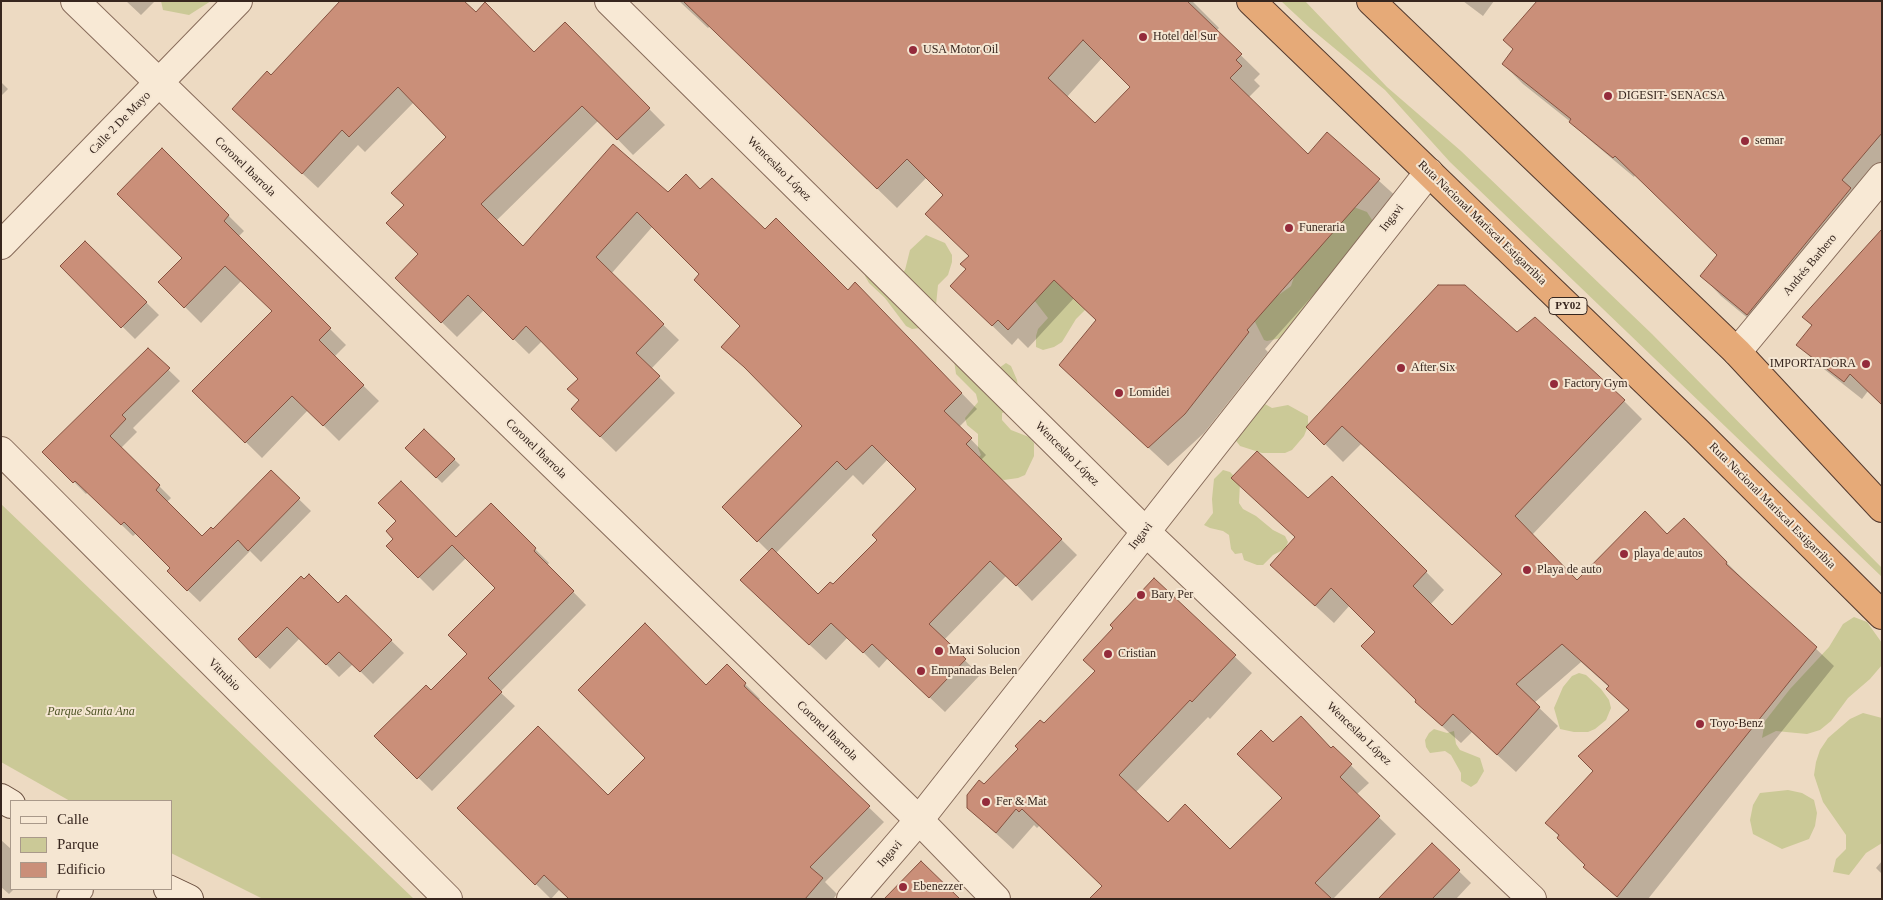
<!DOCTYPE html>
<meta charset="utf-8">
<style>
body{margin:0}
#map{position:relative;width:1883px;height:900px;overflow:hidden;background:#eddac2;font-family:Georgia,serif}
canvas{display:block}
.frame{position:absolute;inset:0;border:2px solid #37261e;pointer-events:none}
.legend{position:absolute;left:10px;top:800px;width:162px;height:90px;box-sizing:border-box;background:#f5e6d2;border:1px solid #a9998a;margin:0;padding:6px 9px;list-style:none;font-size:15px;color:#37261e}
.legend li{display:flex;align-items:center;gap:10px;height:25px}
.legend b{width:25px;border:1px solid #a9998a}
</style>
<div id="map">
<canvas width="1883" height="900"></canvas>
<div class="frame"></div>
<ul class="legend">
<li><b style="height:6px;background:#f8e9d5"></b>Calle</li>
<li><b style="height:14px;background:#cbc997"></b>Parque</li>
<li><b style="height:14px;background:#ca8f79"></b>Edificio</li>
</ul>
</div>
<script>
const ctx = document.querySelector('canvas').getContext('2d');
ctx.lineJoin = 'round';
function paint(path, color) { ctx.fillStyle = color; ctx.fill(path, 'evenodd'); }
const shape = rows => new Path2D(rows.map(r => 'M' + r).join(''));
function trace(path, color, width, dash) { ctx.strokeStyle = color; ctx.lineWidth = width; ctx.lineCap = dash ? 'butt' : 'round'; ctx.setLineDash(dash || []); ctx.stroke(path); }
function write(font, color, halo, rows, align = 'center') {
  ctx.font = font + ' Georgia,serif'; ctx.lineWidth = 4; ctx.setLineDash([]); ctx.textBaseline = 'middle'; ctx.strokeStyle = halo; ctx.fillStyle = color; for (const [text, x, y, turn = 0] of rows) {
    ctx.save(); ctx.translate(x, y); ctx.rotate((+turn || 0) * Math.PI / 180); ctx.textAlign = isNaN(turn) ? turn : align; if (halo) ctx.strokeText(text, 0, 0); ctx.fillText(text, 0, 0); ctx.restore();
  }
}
paint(shape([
 [161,1,211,1,189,15,163,10],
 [1281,1,1305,1,1387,87,1461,151,1652,334,1882,568,1882,577,1450,162,1385,90,1310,28],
 [1354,207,1367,212,1374,223,1295,335,1267,341,1264,340,1255,322,1258,307,1267,297,1280,294,1291,286,1313,218],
 [926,235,945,243,952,255,952,262,948,275,938,285,936,305,930,318,920,328,912,329,906,326,885,298,869,283,865,276,864,262,900,274,905,270,910,250],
 [1053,278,1086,309,1076,319,1062,342,1054,347,1043,350,1036,347,1036,336,1038,329,1048,318,1034,300],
 [954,360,999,368,1006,363,1011,366,1017,380,1019,394,1008,411,1002,413,1002,420,1011,430,1029,437,1034,443,1034,456,1025,475,1018,478,1004,480,996,478,975,460,981,455,978,448,978,434,967,425,965,418,978,402,976,394,956,374],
 [1244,392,1272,408,1288,405,1308,416,1308,426,1304,436,1292,450,1285,453,1262,453,1240,446,1234,438,1231,404,1236,394],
 [1223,470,1230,472,1240,482,1239,503,1243,509,1256,516,1273,530,1285,536,1288,542,1285,549,1273,555,1263,565,1257,565,1244,560,1242,553,1235,554,1231,549,1229,535,1223,531,1210,528,1204,525,1213,513,1212,499,1214,479],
 [1,504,414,899,263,899,171,853,171,801,70,801,1,762],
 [1854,617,1867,622,1882,643,1882,665,1870,679,1848,698,1831,721,1820,730,1807,734,1776,731,1762,738,1765,721,1790,689,1829,647,1843,624],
 [1579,673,1586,675,1601,689,1609,700,1611,708,1606,720,1595,729,1588,732,1574,732,1560,729,1554,708,1563,687,1572,676],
 [1863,713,1882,718,1882,843,1866,853,1849,875,1833,872,1836,859,1846,849,1846,835,1823,802,1814,775,1816,762,1820,750,1828,738,1850,719],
 [1434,729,1447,733,1454,731,1456,744,1460,750,1480,758,1484,771,1477,783,1471,787,1461,781,1461,773,1451,755,1445,751,1430,753,1426,747,1425,740,1429,733],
 [1788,790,1802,793,1814,800,1817,813,1815,826,1809,839,1782,849,1753,834,1750,820,1753,805,1760,793]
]), '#cbc997');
paint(shape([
 [126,1,155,1,141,15],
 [679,1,1192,1,1219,28,1216,31,1260,74,1254,80,1260,86,1248,98,1308,156,1327,134,1399,199,1265,349,1268,352,1204,433,1168,466,1080,384,1097,320,1074,298,1028,348,1018,338,1012,345,971,305,967,269,970,256,944,195,927,177,897,208,710,26,708,28],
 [1102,58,1132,87,1095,125,1066,98],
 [1463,1,1494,1,1483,16],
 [1882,1,1882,177,1767,334,1721,296,1702,276,1719,255,1635,175,1634,177,1591,141,1572,123,1523,84,1503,64],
 [476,13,534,54,565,24,665,125,633,155,599,120,496,221,523,247,668,194,701,191,765,231,848,291,871,300,977,409,959,427,986,455,981,460,1077,555,1032,601,1007,575,944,640,980,675,945,712,888,658,879,668,848,637,826,660,757,596,769,552,724,507,803,426,758,379,723,347,742,326,701,274,653,226,611,274,679,340,651,369,675,393,616,452,572,409,580,401,580,379,542,341,529,354,484,310,457,337,397,278,420,254,406,205,448,137,414,102,365,152,358,145,318,188,249,124,272,77],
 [888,459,918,489,879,540,833,586,818,595,776,553,853,475,863,485],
 [1,82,8,89,1,96],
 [162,150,244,231,238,237,346,345,334,357,379,401,339,441,308,410,262,458,194,391,274,312,242,280,201,323,160,282,184,258],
 [1882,231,1868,391,1862,399,1815,362,1798,344,1812,326,1804,317],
 [85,242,159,315,135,339,61,266],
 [1517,334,1624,401,1642,419,1532,535,1577,581,1667,535,1684,520,1745,581,1834,666,1648,899,1619,899,1603,885,1547,823,1595,771,1630,711,1609,687,1581,662,1534,703,1558,726,1516,772,1472,732,1461,743,1435,720,1418,701,1377,632,1350,605,1334,623,1271,565,1296,538,1332,477,1444,590,1430,605,1452,627,1503,574,1361,444,1343,462,1308,427],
 [148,350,180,381,133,428,137,432,121,448,171,498,167,502,202,537,213,530,271,472,311,511,261,562,250,551,200,602,168,571,172,568,137,533,133,536,88,492,86,494,44,452],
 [424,430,460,465,442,483,407,448],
 [491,505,549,563,547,565,586,605,500,692,515,706,432,791,376,736,431,692,469,654,497,588,467,557,433,591,388,546,456,539],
 [1154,580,1252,673,1210,719,1208,717,1136,792,1168,823,1230,850,1283,798,1273,744,1331,749,1333,748,1369,783,1356,795,1396,834,1333,899,1091,899,1104,886,1040,825,1037,828,1034,825,1013,849,968,808,984,785,1096,672,1115,628],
 [346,597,404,653,373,684,353,664,339,677,300,638,270,669,239,639,338,605],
 [727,666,760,699,758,701,884,822,825,882,837,894,833,899,570,899,560,889,551,899,459,808,608,797,647,758,706,686],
 [1,840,11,849,11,889,14,889,9,894,1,887],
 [1432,845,1471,883,1456,899,1394,899],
 [1882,861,1882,874,1876,868]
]), '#0003');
const building = shape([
 [340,1,464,1,476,12,485,2,534,52,565,22,650,108,617,140,582,106,481,204,523,246,613,144,668,192,686,174,700,189,712,178,765,229,776,218,848,290,855,282,962,393,944,411,972,438,966,444,1062,539,1016,586,990,561,929,624,966,659,929,698,872,644,863,653,831,623,809,645,740,580,772,548,818,594,830,582,833,584,877,540,872,535,916,489,872,445,846,470,837,461,757,542,722,507,802,426,744,367,721,347,740,326,694,280,699,274,637,212,596,257,664,324,636,353,660,376,600,437,571,409,579,400,567,389,578,379,526,326,513,340,468,295,441,323,395,278,418,254,386,223,404,205,391,193,446,137,398,87,349,137,342,130,302,174,232,109,267,71,271,75,340,1],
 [683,1,1187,1,1242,54,1236,60,1242,66,1230,78,1308,154,1327,132,1380,179,1247,330,1249,332,1185,414,1148,448,1059,365,1096,320,1054,280,1008,330,998,320,992,326,950,286,966,269,960,264,969,256,925,214,943,195,907,159,877,189,683,1],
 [1083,40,1130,87,1095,123,1048,78,1083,40],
 [1537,1,1882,1,1882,133,1842,180,1851,188,1747,315,1700,276,1717,255,1615,156,1613,158,1569,122,1571,119,1502,64,1513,49,1503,40,1537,1],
 [162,148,229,215,224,221,331,328,319,340,364,385,323,426,292,396,245,443,192,391,272,311,225,266,184,308,158,282,182,258,117,194,162,148],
 [1882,229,1882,405,1850,374,1844,382,1796,345,1812,325,1802,317,1882,229],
 [85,241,147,302,121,328,60,266,85,241],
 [1438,285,1465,285,1517,332,1535,317,1625,400,1515,516,1577,580,1645,511,1667,534,1684,518,1727,562,1726,564,1817,647,1617,897,1583,867,1585,865,1557,838,1559,835,1545,823,1593,771,1578,756,1629,710,1606,689,1609,686,1562,644,1516,684,1540,707,1497,755,1453,714,1442,726,1415,702,1416,700,1361,646,1375,632,1331,588,1315,606,1270,565,1295,537,1231,478,1257,451,1308,498,1332,476,1427,571,1413,586,1452,625,1502,574,1342,426,1324,445,1306,427,1438,285],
 [148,348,170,368,122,415,126,419,110,436,160,485,156,490,202,536,211,527,213,529,271,470,300,498,248,551,238,540,187,591,167,571,170,568,124,522,121,525,75,481,73,483,42,452,148,348],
 [424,429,455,459,436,478,405,448,424,429],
 [401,481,456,537,491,503,536,548,534,551,574,591,488,678,502,692,417,779,374,736,426,685,431,690,467,654,448,635,495,588,452,545,418,578,386,546,393,539,386,531,396,521,378,503,401,481],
 [309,574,338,603,346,595,392,640,360,672,339,652,326,665,287,627,256,658,238,639,301,576,304,579,309,574],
 [1154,578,1236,655,1192,702,1190,700,1119,775,1168,822,1185,804,1230,849,1282,798,1237,754,1261,730,1273,742,1301,716,1331,748,1333,746,1352,764,1340,777,1380,816,1315,883,1332,899,1089,899,1102,886,1022,809,1019,812,1016,809,996,833,967,808,967,795,979,780,984,784,1018,749,1015,746,1040,720,1044,723,1095,671,1083,660,1113,628,1110,625,1154,578],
 [645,623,706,685,727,664,746,683,744,686,870,806,810,867,823,878,805,899,569,899,544,875,535,885,457,808,538,726,608,795,645,758,578,690,645,623],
 [1432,843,1460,870,1432,899,1378,899,1432,843],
 [921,861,960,899,884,899,921,861]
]);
paint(building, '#ca8f79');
trace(building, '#855240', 1);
const minor = shape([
 [75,1,919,820,996,899],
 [609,1,1145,531,1532,899],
 [1,245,238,1],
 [1737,352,1882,177],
 [1,451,448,899],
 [71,899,79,889]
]);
const tertiary = shape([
 [851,899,919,820,1429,172]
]);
const secondary = shape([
 [1,798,11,804],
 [168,889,189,899]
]);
const trunk = shape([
 [1251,1,1697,431,1882,615],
 [1371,1,1737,352,1882,508]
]);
trace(minor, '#876b5a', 30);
trace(tertiary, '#876b5a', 30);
trace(secondary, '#684d3d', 30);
trace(trunk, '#543a2e', 30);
trace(minor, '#f8e9d5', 28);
trace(tertiary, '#f8e9d5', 28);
trace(secondary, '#f8e9d5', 28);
trace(trunk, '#e6aa78', 28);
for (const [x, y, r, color] of [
 [1143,37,5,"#942b3b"],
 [913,50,5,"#942b3b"],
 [1608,96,5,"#942b3b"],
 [1745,141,5,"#942b3b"],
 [1289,228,5,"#942b3b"],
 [1866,364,5,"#942b3b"],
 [1401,368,5,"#942b3b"],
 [1554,384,5,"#942b3b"],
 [1119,393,5,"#942b3b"],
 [1624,554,5,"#942b3b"],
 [1527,570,5,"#942b3b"],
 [1141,595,5,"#942b3b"],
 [939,651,5,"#942b3b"],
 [1108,654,5,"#942b3b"],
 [921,671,5,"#942b3b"],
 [1700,724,5,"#942b3b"],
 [986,802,5,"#942b3b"],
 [903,887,5,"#942b3b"]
]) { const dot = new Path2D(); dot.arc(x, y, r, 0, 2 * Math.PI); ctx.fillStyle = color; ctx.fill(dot); trace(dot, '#f5e6d2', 2); }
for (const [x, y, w] of [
 [1568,306,38]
]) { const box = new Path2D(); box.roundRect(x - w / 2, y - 8.5, w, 17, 4); ctx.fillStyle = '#f5e6d2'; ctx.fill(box); trace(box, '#37261e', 1); }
write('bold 11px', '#37261e', null, [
 ["PY02",1568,306]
]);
write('12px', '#37261e', '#f5e6d2', [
 ["Hotel del Sur",1153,37],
 ["USA Motor Oil",923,50],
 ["DIGESIT- SENACSA",1618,96],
 ["semar",1755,141],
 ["Funeraria",1299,228],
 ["IMPORTADORA",1856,364,"right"],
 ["After Six",1411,368],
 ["Factory Gym",1564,384],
 ["Lomidei",1129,393],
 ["playa de autos",1634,554],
 ["Playa de auto",1537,570],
 ["Bary Per",1151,595],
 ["Maxi Solucion",949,651],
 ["Cristian",1118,654],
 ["Empanadas Belen",931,671],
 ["Toyo-Benz",1710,724],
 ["Fer & Mat",996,802],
 ["Ebenezzer",913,887]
], 'left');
write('12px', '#37261e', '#f5e6d2', [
 ["Calle 2 De Mayo",120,123,-46],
 ["Coronel Ibarrola",245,167,44],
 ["Wenceslao López",779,169,45],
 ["Ingavi",1392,218,-52],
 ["Ruta Nacional Mariscal Estigarribia",1482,223,44],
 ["Andrés Barbero",1810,265,-50],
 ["Coronel Ibarrola",536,449,44],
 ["Wenceslao López",1067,454,45],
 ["Ruta Nacional Mariscal Estigarribia",1772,506,45],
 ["Ingavi",1141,536,-52],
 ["Vitrubio",224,675,45],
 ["Coronel Ibarrola",827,731,44],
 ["Wenceslao López",1359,734,44],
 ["Ingavi",890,854,-49]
]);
write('italic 12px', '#4e5325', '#f5e6d2', [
 ["Parque Santa Ana",91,712]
]);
</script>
